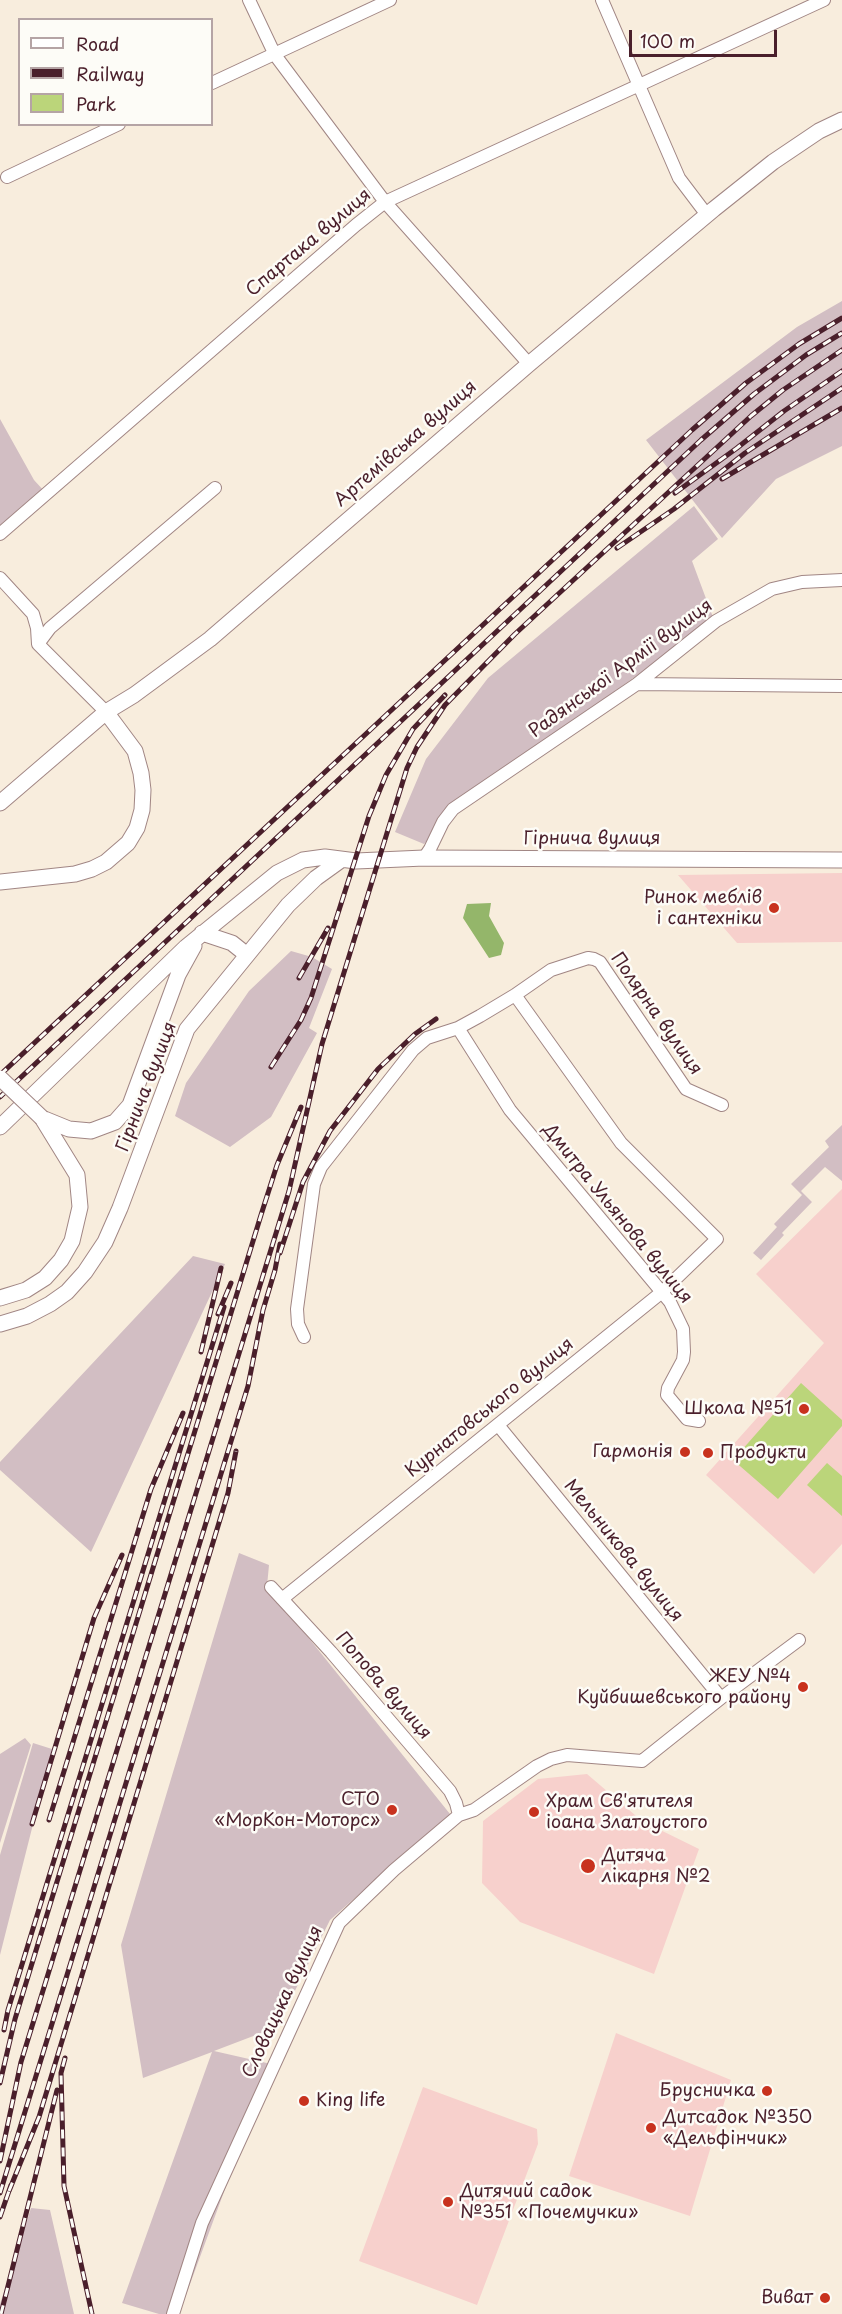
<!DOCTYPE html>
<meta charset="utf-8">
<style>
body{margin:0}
#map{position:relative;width:842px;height:2314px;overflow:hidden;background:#f8eddd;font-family:"Playpen Sans",sans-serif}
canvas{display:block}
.legend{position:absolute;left:18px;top:18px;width:195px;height:108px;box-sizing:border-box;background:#fdfcf7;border:2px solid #b5a4a5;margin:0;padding:8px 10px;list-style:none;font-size:18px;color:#4a1f2b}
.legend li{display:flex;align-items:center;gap:12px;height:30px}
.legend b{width:30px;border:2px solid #b5a4a5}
.scale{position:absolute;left:629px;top:30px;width:148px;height:27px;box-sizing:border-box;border:3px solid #4a1f2b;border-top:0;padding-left:8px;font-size:18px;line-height:21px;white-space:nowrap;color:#4a1f2b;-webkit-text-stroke:4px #fdfcf7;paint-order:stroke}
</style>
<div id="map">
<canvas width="842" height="2314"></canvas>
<ul class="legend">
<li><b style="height:8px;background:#fff"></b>Road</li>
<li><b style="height:8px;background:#4a1f2b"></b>Railway</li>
<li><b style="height:16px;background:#bbd57a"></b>Park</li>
</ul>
<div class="scale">100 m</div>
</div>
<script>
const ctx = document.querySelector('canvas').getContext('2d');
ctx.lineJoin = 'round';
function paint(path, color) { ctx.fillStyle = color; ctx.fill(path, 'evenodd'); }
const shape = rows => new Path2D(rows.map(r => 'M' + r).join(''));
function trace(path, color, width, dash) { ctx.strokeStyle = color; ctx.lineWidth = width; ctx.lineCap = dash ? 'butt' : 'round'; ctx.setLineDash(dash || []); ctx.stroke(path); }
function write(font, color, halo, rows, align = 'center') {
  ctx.font = font + ' "Playpen Sans",sans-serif'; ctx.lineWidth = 5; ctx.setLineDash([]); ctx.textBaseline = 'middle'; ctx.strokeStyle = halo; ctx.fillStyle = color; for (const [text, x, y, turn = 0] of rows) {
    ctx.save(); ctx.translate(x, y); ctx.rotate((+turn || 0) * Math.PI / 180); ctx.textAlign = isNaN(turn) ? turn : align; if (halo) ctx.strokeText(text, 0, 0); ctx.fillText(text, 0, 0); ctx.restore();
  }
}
paint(shape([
 [842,873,842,942,737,943,678,875],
 [842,1189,842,1544,814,1574,706,1475,824,1343,756,1274],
 [587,1774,642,1821,699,1849,654,1974,520,1922,482,1883,483,1821,538,1779],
 [616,2033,731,2080,690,2216,569,2176],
 [423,2087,537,2129,538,2144,477,2305,359,2261]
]), '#f7d0cc');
paint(shape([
 [842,301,842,446,776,479,722,538,646,440,797,327],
 [0,419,34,480,45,492,0,530],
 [694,506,718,539,692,561,714,620,444,814,431,837,424,844,395,832,426,759,488,678],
 [291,951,312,957,332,969,309,1028,317,1033,271,1117,230,1147,175,1116,186,1083,249,991],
 [842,1125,842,1181,825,1167,801,1191,812,1202,782,1233,784,1235,761,1260,753,1253,777,1227,774,1224,802,1195,791,1184,829,1147,825,1141],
 [193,1256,225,1264,91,1552,0,1470,0,1462],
 [239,1553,269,1565,267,1586,450,1814,330,1920,277,2027,214,2051,271,2064,179,2314,159,2314,122,2303,212,2052,143,2078,121,1945],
 [25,1738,31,1745,0,1843,0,1754],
 [33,1743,52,1749,0,1955,0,1855],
 [31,2208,50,2210,74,2314,0,2314,0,2304]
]), '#d2bec3');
paint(shape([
 [801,1383,842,1420,842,1426,778,1499,733,1460],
 [827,1463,842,1476,842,1516,807,1485]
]), '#bbd57a');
paint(shape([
 [491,903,489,916,504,943,501,955,489,958,463,918,467,904]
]), '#94b66a');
const minor = shape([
 [249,0,275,55,385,202,529,364],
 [602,0,679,178,707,215],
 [212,83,390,0],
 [7,177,119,124],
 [0,534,356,225,385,202,824,0],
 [0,578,33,614,37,628,38,644,106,712],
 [38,644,50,628,215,488],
 [637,684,842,686],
 [424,858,430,849,443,822,453,809,637,684,716,621,772,589,802,582,842,580],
 [458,1028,510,1110,670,1302,683,1329,684,1352,683,1360,668,1388,667,1395,687,1419,699,1421],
 [304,1337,298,1324,297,1309,314,1184,321,1167,413,1050,427,1038,458,1028,480,1016,515,995,551,970,588,958,594,959,600,962,686,1089,722,1105],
 [498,1425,721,1698],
 [271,1587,331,1652,450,1791,456,1803,459,1815],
 [282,1599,662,1292,717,1239,621,1143,515,995],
 [173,2314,202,2223,339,1923,394,1870,459,1815,474,1810,537,1766,551,1759,567,1755,642,1761,721,1698,799,1640]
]);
const major = shape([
 [0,803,106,712,134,695,210,639,529,364,714,209,773,162,819,131,842,120],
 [0,882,75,874,92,869,106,862,128,843,137,828,142,810,143,790,141,773,135,751,106,712],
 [202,933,232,943,247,955],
 [42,1118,69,1129,91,1131,115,1122,130,1105,178,975,194,946],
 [0,1127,186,947,277,873,303,860,325,857,356,861,424,858,842,860],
 [0,1298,26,1290,45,1278,61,1260,72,1241,80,1207,77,1175,42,1118],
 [0,1324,27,1316,50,1304,67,1292,85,1272,105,1242,120,1208,187,1029,288,905,316,878,341,860]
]);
trace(minor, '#a18684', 14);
trace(major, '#a18684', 17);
trace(minor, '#fff', 12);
trace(major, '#fff', 15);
const rail = shape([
 [722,479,842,408],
 [675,493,737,448,784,411,842,371],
 [617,548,674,509,745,453,842,388],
 [299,978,328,928],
 [271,1067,301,1020,311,998,369,816,386,775,413,729,445,695],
 [0,1075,692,430,746,383,799,344,842,318],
 [0,1097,701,440,754,394,806,355,842,333],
 [280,1253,303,1182,330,1131,378,1069,415,1034,436,1019],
 [218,1314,231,1283],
 [201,1352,221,1268],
 [49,1820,151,1489,183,1413],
 [32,1824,94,1618,122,1555],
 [4,2030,8,2010,224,1307],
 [65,2058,61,2073,64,2186,92,2314],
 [0,2083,15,2019,261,1215,277,1165,301,1107],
 [0,2161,21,2062,289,1191,322,1044,407,768,417,747,445,705,515,634,751,416,783,390,842,350],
 [9,2191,39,2117,228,1493,236,1451],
 [0,2193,248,1386,263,1310,275,1270,280,1244],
 [0,2217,11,2185],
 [1,2314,57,2090]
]);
trace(rail, '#4a1f2b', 5);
trace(rail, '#fdfcf7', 3, [9]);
const majorBridge = shape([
 [0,1078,42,1118]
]);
trace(majorBridge, '#a18684', 17, []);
trace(majorBridge, '#fff', 15);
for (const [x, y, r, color] of [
 [774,908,6,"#c8321e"],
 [804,1409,6,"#c8321e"],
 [685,1452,6,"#c8321e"],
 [708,1453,6,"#c8321e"],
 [803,1687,6,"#c8321e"],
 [392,1810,6,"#c8321e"],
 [534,1812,6,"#c8321e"],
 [588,1866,8,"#c8321e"],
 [767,2091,6,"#c8321e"],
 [304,2101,6,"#c8321e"],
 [651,2128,6,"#c8321e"],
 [448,2202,6,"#c8321e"],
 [825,2298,6,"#c8321e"]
]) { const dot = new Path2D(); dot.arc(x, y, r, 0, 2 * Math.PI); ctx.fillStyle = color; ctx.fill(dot); trace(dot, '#fdfcf7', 2); }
write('18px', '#4a1f2b', '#fdfcf7', [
 ["Спартака вулиця",309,243,-40],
 ["Артемівська вулиця",406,444,-41],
 ["Радянської Армії вулиця",621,669,-36],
 ["Гірнича вулиця",592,839],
 ["Полярна вулиця",656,1014,55],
 ["Гірнича вулиця",147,1087,-69],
 ["Дмитра Ульянова вулиця",617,1214,51],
 ["Курнатовського вулиця",490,1408,-39],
 ["Мельникова вулиця",623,1551,51],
 ["Попова вулиця",383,1686,49],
 ["Словацька вулиця",283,2002,-65]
]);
write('18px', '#4a1f2b', '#fdfcf7', [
 ["Ринок меблів",762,898],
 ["і сантехніки",762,919],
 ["Школа №51",792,1409],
 ["Гармонія",673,1452],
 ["Продукти",720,1453,"left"],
 ["ЖЕУ №4",791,1677],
 ["Куйбишевського району",791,1698],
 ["СТО",380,1800],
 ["«МорКон-Моторс»",380,1821],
 ["Храм Св'ятителя",546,1802,"left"],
 ["іоана Златоустого",546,1823,"left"],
 ["Дитяча",602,1856,"left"],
 ["лікарня №2",602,1877,"left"],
 ["Брусничка",755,2091],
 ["King life",316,2101,"left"],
 ["Дитсадок №350",663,2118,"left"],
 ["«Дельфінчик»",663,2139,"left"],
 ["Дитячий садок",460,2192,"left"],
 ["№351 «Почемучки»",460,2213,"left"],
 ["Виват",813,2298]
], 'right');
</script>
